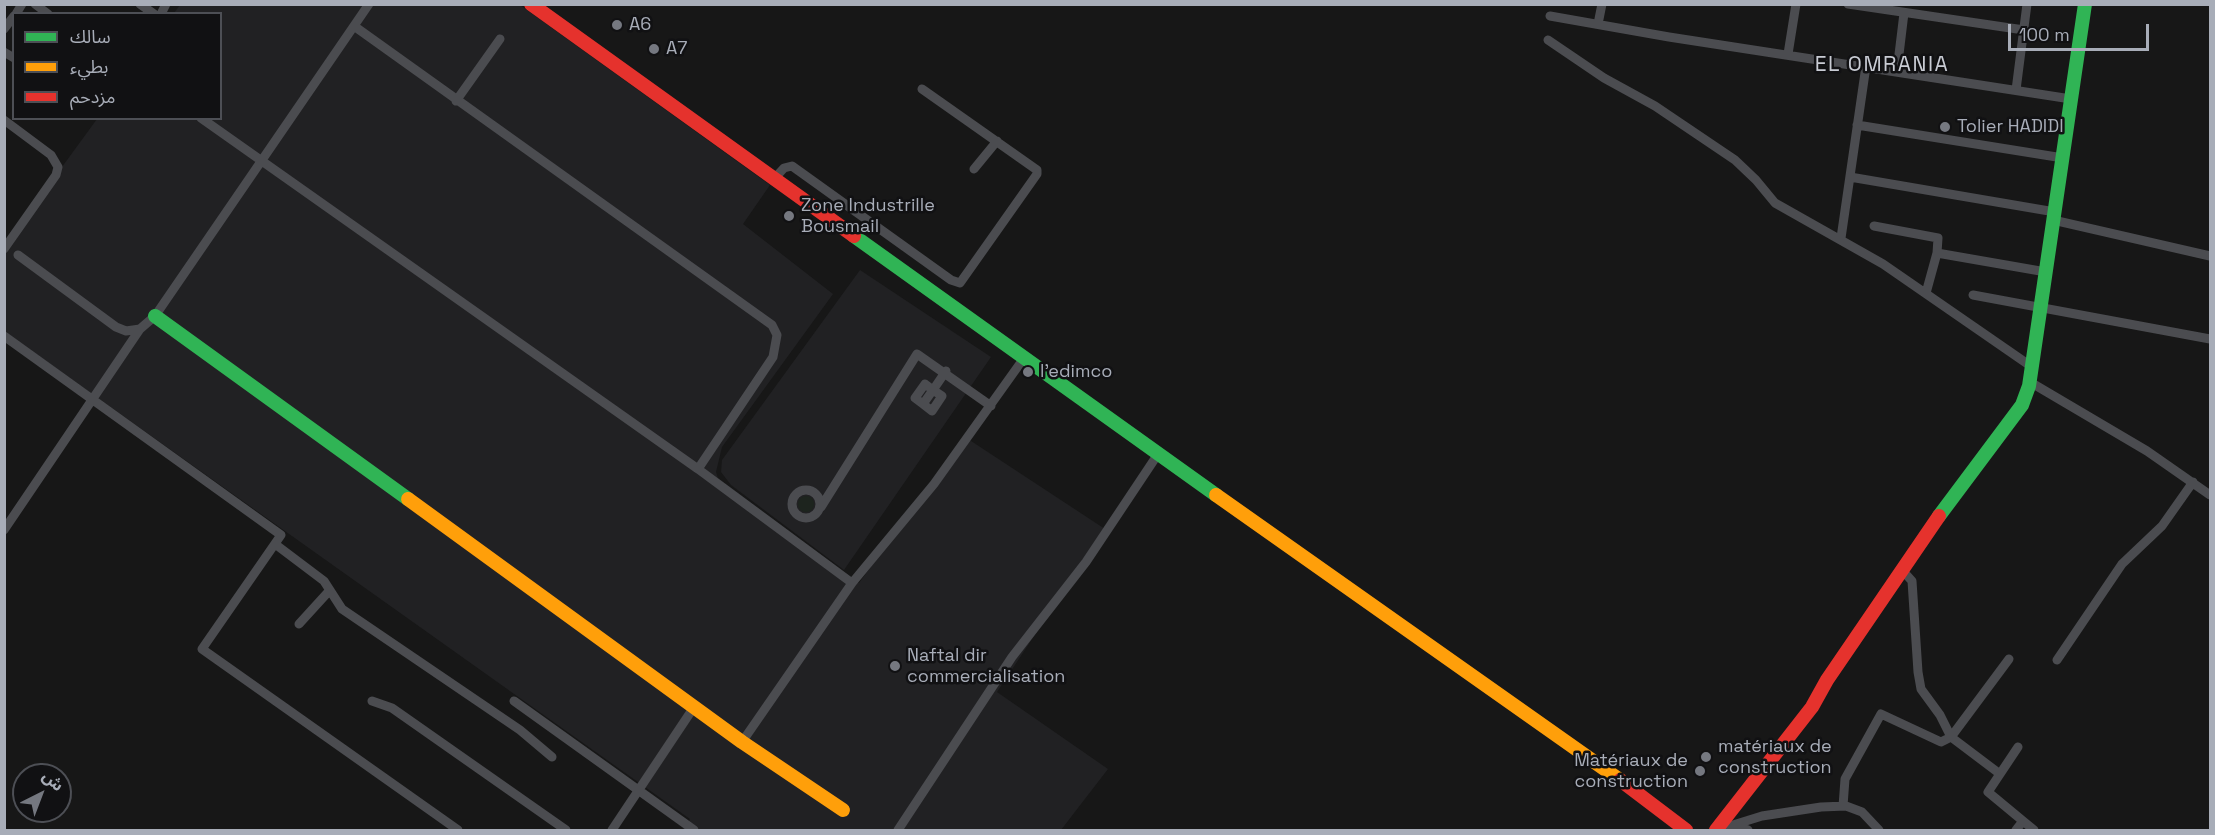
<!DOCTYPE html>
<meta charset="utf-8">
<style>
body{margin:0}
#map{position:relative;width:2215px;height:835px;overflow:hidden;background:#171717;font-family:"Space Grotesk","Noto Sans Arabic",sans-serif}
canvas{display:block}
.frame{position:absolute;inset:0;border:6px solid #a8adb8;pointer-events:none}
.legend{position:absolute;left:12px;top:12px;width:210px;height:108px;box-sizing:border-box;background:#111113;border:2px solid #4d4f55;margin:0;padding:8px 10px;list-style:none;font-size:18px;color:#a8adb8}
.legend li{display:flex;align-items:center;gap:12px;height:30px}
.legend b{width:30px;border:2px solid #4d4f55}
.north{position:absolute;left:12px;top:763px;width:60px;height:60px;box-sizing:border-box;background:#111113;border:2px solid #4d4f55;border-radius:50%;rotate:42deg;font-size:16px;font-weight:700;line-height:24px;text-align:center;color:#a8adb8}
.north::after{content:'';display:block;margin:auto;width:21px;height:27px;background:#757880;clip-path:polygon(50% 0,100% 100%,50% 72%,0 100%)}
.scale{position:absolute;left:2008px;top:24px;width:141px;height:27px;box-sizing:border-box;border:3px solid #a8adb8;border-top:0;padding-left:8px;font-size:18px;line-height:21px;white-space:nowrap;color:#a8adb8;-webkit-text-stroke:4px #111113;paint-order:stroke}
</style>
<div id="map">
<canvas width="2215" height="835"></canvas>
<div class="frame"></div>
<ul class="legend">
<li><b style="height:8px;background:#30b455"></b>سالك</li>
<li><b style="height:8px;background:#ff9f0a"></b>بطيء</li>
<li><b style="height:8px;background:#e5322d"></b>مزدحم</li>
</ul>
<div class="north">ش</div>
<div class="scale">100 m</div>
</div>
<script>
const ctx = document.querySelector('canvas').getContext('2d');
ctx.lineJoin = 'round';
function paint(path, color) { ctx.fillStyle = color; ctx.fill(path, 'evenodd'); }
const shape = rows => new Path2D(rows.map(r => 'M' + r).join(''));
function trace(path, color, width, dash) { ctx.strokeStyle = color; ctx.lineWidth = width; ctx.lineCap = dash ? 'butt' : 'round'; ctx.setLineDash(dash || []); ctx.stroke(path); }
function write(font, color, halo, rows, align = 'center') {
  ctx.font = font + ' "Space Grotesk",sans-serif'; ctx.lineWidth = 5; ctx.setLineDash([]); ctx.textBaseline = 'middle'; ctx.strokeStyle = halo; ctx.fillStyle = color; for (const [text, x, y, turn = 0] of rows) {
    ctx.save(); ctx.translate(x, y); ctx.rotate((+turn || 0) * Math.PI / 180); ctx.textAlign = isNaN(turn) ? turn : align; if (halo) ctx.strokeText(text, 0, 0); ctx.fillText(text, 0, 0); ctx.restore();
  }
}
paint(shape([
 [180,5,520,5,770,185,743,224,833,294,722,447,716,472,718,478,859,583,965,437,1105,529,997,692,1108,769,1061,830,682,830,690,819,5,332,5,245,97,119,220,118,220,14,174,13],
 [860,270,991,357,844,570,731,485,721,472,722,460]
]), '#212123');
paint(shape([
 '798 504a8 8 0 1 1 16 0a8 8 0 1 1-16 0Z'
]), '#1d241e');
trace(shape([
 [35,4,48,14],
 [140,4,154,14],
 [1848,4,2024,30],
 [16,14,22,4],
 [161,14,166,4],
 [1550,16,1669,37,2071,99],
 [1598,24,1602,4],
 [354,26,772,325,777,335,773,357,698,469],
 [4,29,14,16],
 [1548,40,1604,78,1655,106,1735,160,1756,180,1775,203,1883,264,2032,367],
 [4,52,14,58],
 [1788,54,1796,4],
 [1897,71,1904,13],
 [2016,90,2027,4],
 [456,101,500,39],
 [201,118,698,469,852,583],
 [4,120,51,155,58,167,56,175,4,249],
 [1857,125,2063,158],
 [974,169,997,141],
 [1850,177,2055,212],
 [774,179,784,168,792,166,951,280,960,283,1037,174,1037,170,922,89],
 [2053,220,2210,256],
 [1874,226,1938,238,1937,253,1926,293],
 [1841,238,1866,66],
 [1937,253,2046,272],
 [18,255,116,327,126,331,140,329,155,316,369,4],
 [1973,295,2210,339],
 [4,336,281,535,202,649,458,830],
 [2030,382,2147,451,2210,495],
 [923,404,915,398,925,384,933,390,942,396,932,411,923,404,933,390,946,371],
 '792 504a14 14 0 1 1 28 0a14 14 0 1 1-28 0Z',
 [821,507,917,354,991,406],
 [4,530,140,329],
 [275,544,324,581,342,609,520,730,552,757],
 [299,624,330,590],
 [2057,660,2122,564,2162,526,2193,482],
 [372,701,392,708,566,830],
 [514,701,694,830],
 [742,742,852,583,934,484,1024,358],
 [2018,747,1988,792,2023,821],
 [2000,774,1951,737,2009,659],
 [1843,806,1845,779,1881,714,1941,742,1951,737,1940,715,1921,689,1918,672,1912,581,1902,570],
 [1736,824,1748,830],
 [612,830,694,707],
 [898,830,1012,657,1086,562,1158,454],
 [1717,830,1762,816,1821,807,1846,806,1862,812,1879,830],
 [2016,830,2023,821,2034,830]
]), '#4b4c50', 9);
trace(shape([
 [854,236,1216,495],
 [155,316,408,499],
 [1939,516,2022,405,2029,386,2085,4]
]), '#30b455', 14);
trace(shape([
 [1216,495,1620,780],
 [408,499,742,742,843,810]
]), '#ff9f0a', 14);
trace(shape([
 [531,4,854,236],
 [1620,780,1686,830],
 [1716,830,1812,707,1827,680,1939,516]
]), '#e5322d', 14);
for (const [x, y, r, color] of [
 [617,25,6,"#757880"],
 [654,49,6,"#757880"],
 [1945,127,6,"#757880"],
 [789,216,6,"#757880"],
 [1028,372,6,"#757880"],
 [895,666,6,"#757880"],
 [1706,757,6,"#757880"],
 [1700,771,6,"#757880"]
]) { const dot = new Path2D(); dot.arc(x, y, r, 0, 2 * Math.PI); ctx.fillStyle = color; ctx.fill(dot); trace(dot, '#111113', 2); }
write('18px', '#a8adb8', '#111113', [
 ["A6",629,25],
 ["A7",666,49],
 ["Tolier HADIDI",1957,127],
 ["Zone Industrille",801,206],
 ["Bousmail",801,227],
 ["l'edimco",1040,372],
 ["Naftal dir",907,656],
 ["commercialisation",907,677],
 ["matériaux de",1718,747],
 ["construction",1718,768],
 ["Matériaux de",1688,761,"right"],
 ["construction",1688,782,"right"]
], 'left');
ctx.letterSpacing = '1.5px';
write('21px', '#c9ccd4', '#111113', [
 ["EL OMRANIA",1882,65]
]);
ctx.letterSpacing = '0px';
</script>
